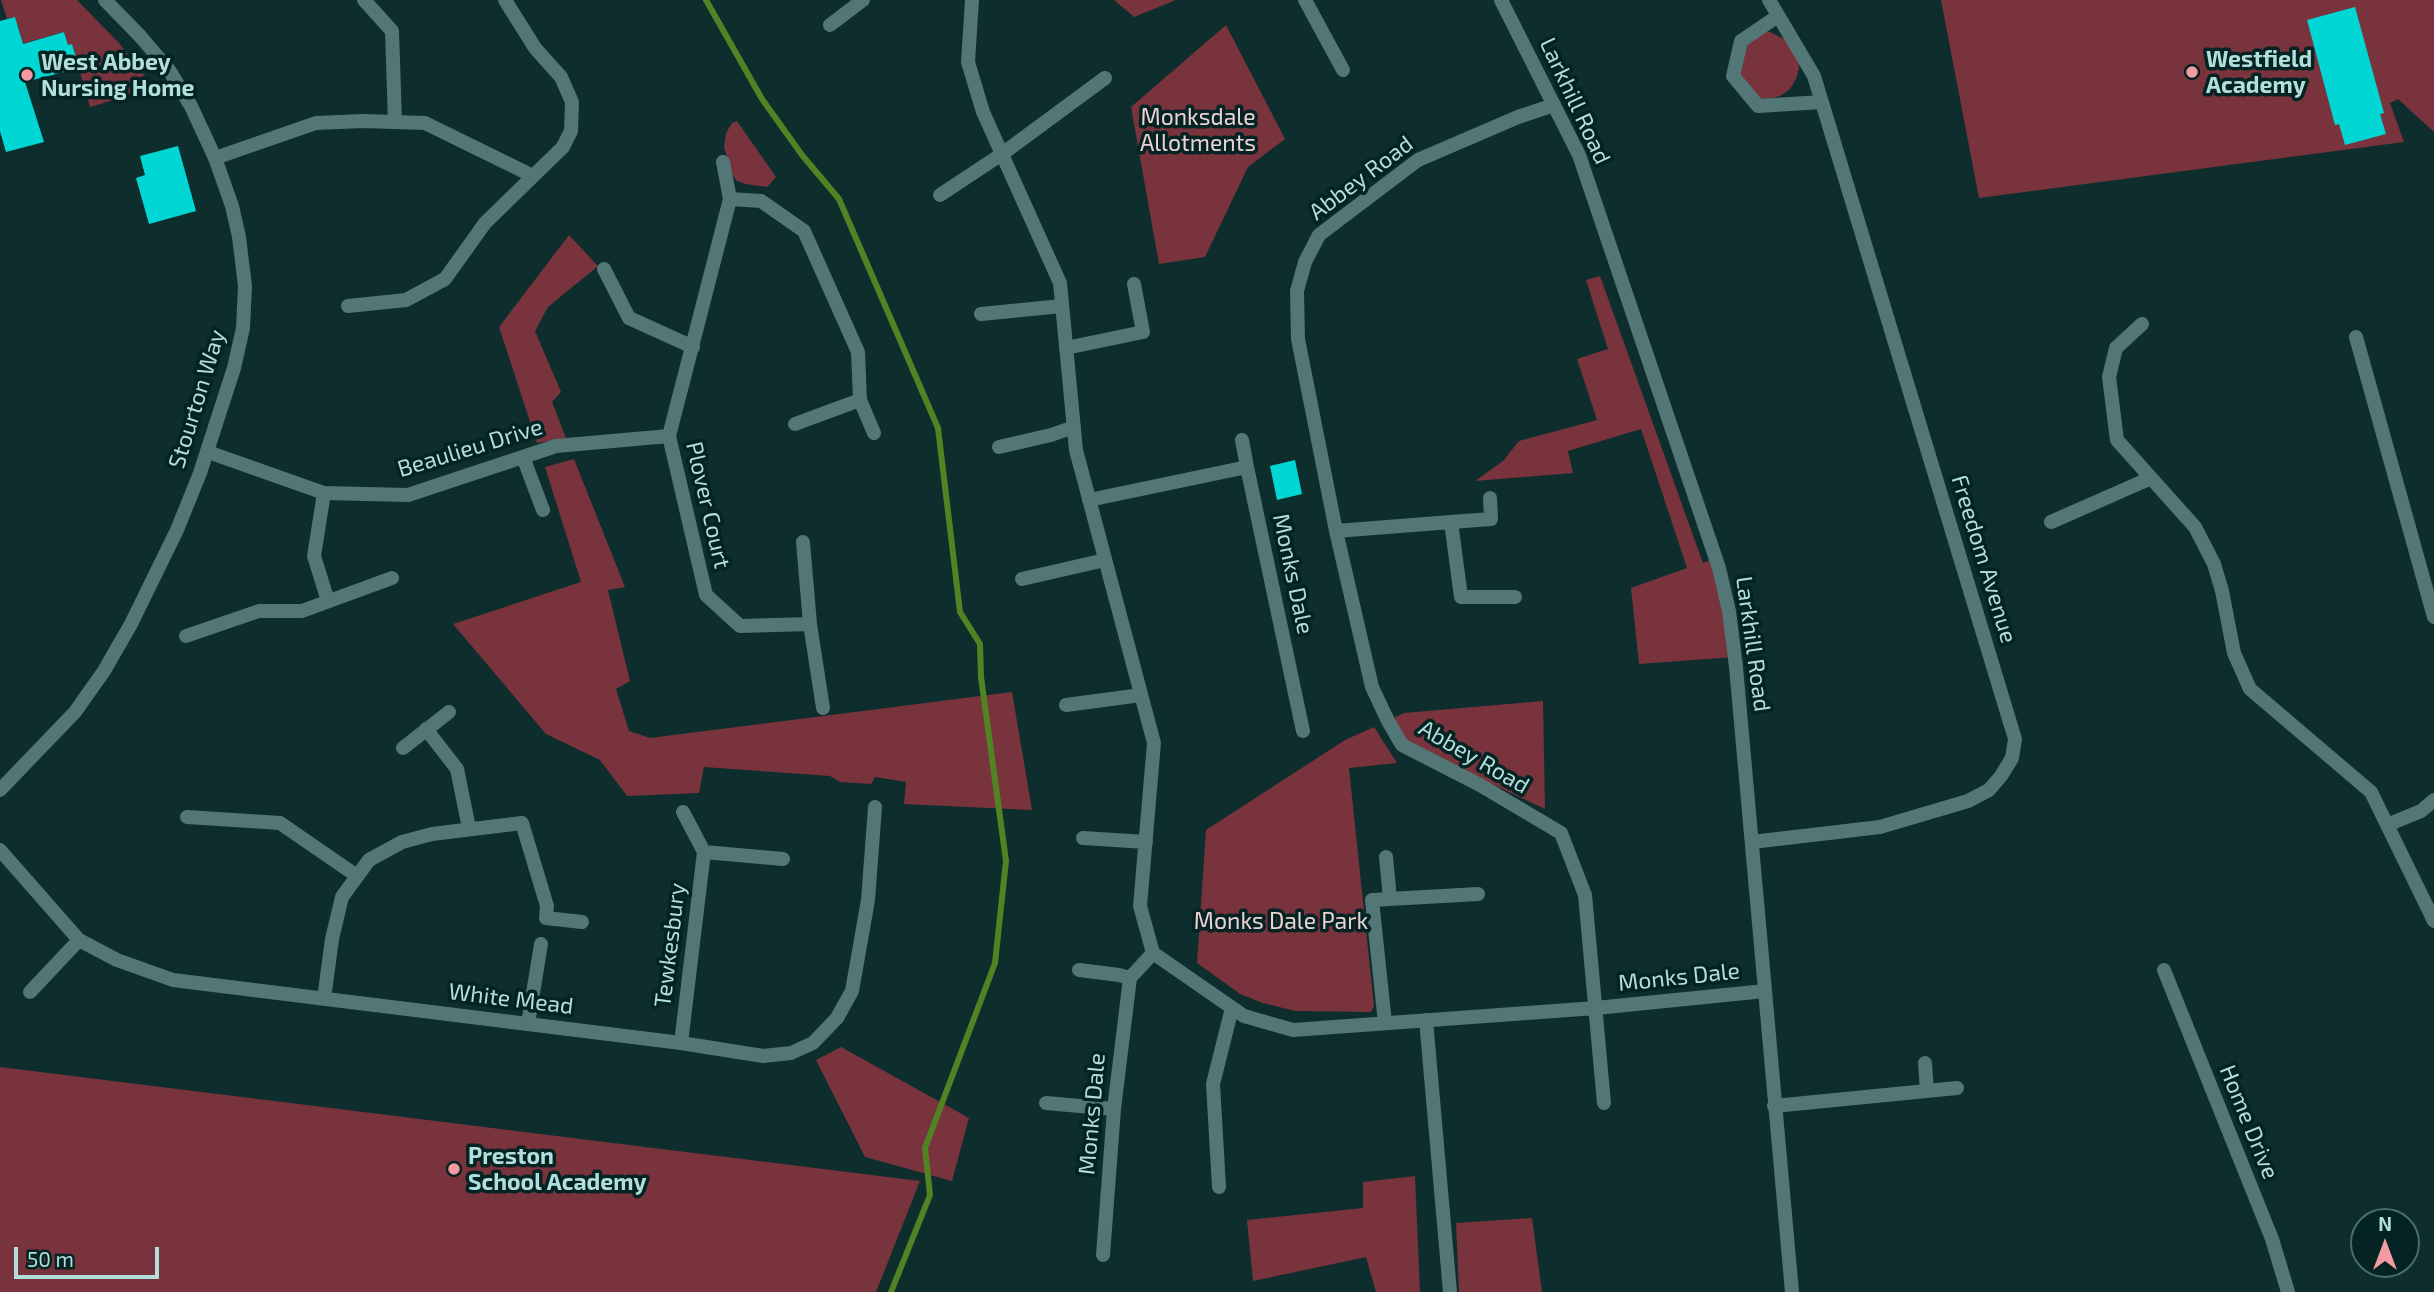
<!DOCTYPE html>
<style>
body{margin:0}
#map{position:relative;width:2434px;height:1292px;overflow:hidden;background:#0e2d2d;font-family:"Exo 2",sans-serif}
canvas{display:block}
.north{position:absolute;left:2350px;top:1208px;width:70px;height:70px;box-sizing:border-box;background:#042323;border:2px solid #4a6e6d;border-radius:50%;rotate:0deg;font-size:19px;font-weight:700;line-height:28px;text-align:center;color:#b2dedc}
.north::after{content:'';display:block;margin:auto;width:24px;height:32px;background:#f49aa3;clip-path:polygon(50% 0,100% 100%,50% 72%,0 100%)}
.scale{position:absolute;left:14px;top:1247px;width:145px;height:32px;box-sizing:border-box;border:4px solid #b2dedc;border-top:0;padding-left:9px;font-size:21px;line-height:24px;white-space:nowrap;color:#b2dedc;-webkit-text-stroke:5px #042323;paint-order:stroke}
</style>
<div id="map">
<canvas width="2434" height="1292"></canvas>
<div class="north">N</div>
<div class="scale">50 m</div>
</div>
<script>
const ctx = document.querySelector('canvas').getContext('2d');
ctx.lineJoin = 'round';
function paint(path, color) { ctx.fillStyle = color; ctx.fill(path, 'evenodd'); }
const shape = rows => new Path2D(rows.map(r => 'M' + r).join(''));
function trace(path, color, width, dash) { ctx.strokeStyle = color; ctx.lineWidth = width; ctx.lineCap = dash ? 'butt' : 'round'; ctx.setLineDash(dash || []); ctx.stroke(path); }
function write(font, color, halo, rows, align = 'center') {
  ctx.font = font + ' "Exo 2",sans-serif'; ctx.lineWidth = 7; ctx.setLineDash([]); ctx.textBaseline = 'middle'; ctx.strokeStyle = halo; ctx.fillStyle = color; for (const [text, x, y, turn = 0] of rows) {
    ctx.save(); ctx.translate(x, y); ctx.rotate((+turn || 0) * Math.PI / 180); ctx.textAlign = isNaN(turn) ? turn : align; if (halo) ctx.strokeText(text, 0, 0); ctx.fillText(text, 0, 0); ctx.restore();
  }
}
paint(shape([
 [1,0,77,0,119,43,154,88,90,107,72,45,68,45,64,32,14,46,20,33,15,17,7,19],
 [1114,0,1176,0,1134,17],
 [1941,0,2434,0,2434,132,2398,99,2390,103,2404,142,1979,198],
 [1226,25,1285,139,1248,167,1205,257,1159,264,1131,107],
 [1760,32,1770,32,1788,41,1798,58,1799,68,1796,79,1790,89,1780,96,1769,99,1757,98,1738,86,1734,52],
 [737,121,776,177,767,187,746,184,737,181,733,176,724,147,726,133,732,123],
 [569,235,598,266,548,307,535,331,561,392,552,402,566,438,537,443,499,327],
 [1600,276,1703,563,1716,558,1734,657,1639,664,1631,588,1687,568,1641,429,1568,451,1573,473,1475,481,1503,461,1519,441,1597,420,1577,359,1608,349,1586,280],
 [574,459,625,587,608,590,630,681,616,689,629,731,650,738,1012,692,1032,810,904,804,906,782,875,777,871,784,840,782,830,776,704,767,699,793,627,796,600,760,546,734,453,624,581,582,545,467],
 [1543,701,1545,809,1407,744,1389,720,1404,713],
 [1374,727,1397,763,1349,768,1374,1006,1371,1012,1295,1011,1263,1003,1240,994,1197,963,1206,830,1345,740],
 [841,1047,969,1118,952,1181,865,1157,816,1060],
 [0,1067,920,1181,876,1292,0,1292],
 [1415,1176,1420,1292,1376,1292,1366,1257,1253,1281,1247,1220,1363,1208,1363,1182],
 [1532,1218,1542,1292,1459,1292,1456,1223]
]), '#79333d');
trace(shape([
 [706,0,762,99,802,155,839,199,938,428,960,612,980,644,981,677,1006,861,995,963,925,1148,930,1195,891,1292]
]), '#518324', 6);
paint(shape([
 [2355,7,2384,113,2380,114,2386,134,2345,145,2339,124,2335,125,2307,20],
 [15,17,23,44,64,32,68,45,72,44,79,68,25,82,44,142,6,152,0,131,0,21],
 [178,146,196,211,149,224,136,178,145,175,140,156],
 [1295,460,1302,494,1277,500,1270,466]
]), '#00d7d5');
trace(shape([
 [364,0,392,31,395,122],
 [972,0,968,62,983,112,1060,283,1076,450,1154,743,1140,906,1153,953,1244,1016,1293,1030,1596,1008,1765,991],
 [1305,0,1343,70],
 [1778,16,1741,41,1733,76,1758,106,1822,102],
 [830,25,863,0],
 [1554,105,1518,117,1418,160,1319,235,1305,262,1297,291,1298,339,1336,531,1372,687,1388,721,1402,745,1480,785,1561,833,1585,895,1604,1103],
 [215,158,316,123,363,121,425,123,533,176],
 [723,162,730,199],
 [940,195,1002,154,1105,78],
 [604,269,629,318,693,347],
 [348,306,406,300,445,279,485,223,563,147,571,131,572,102,561,77,535,48,505,0],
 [981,314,1062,306],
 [2142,324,2116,348,2109,377,2117,440,2195,527,2214,564,2222,591,2234,653,2250,689,2371,792,2434,921],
 [2356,337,2434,617],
 [1066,348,1143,332,1134,284],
 [860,400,874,433],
 [795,424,860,400,858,352,804,231,761,201,730,199,669,436,706,595,740,626,810,624],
 [1242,440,1247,467],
 [999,447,1051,435,1074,427],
 [208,452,324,493,408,495,556,446,669,436],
 [523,457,543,510],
 [324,493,314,556,328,601],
 [1089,500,1247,467,1303,731],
 [1451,522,1491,519,1490,498],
 [2051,522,2151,478],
 [1336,531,1451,522,1461,597,1515,597],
 [803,542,810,624,823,708],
 [1022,579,1105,560],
 [186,636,259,611,302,611,392,578],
 [1066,705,1141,695],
 [426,729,457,769,469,828],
 [403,748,449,712],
 [187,817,280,823,357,876],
 [2387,825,2421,811,2434,800],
 [1083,838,1146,842],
 [1752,842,1880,827,1968,801,1989,790,2001,776,2012,758,2015,739,1814,76,1769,0],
 [0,850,79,940,117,960,173,980,681,1043,763,1056,791,1053,813,1043,837,1018,852,991,868,900,875,807],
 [704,852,783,859],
 [1386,857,1390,899],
 [1079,970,1119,975,1130,978],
 [2164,970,2272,1239,2288,1292],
 [30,992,79,940],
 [324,999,332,939,342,897,369,860,402,842,432,834,522,823,547,906,546,918,582,922],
 [1426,1020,1450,1292],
 [1385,1023,1372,900,1478,894],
 [528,1024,541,944],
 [681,1043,704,852,683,812],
 [1925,1063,1927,1091],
 [1046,1103,1114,1109],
 [1774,1106,1957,1088],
 [1219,1187,1213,1084,1232,1008],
 [1103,1255,1114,1109,1130,978,1153,953]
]), '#527776', 14);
trace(shape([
 [1501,0,1579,155,1719,568,1729,611,1736,667,1792,1292],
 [0,790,75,712,104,671,131,624,177,530,200,473,234,368,243,328,245,286,239,237,232,206,215,158,191,106,169,70,140,36,105,0]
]), '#527776', 14);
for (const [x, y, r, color] of [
 [2192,72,7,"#f49aa3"],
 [27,75,7,"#f49aa3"],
 [454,1169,7,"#f49aa3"]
]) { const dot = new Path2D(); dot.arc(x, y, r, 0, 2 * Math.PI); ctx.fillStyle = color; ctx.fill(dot); trace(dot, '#042323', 2.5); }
write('bold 23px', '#b2dedc', '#042323', [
 ["Westfield",2206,59],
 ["Academy",2206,85],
 ["West Abbey",41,62],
 ["Nursing Home",41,88],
 ["Preston",468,1156],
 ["School Academy",468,1182]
], 'left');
write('23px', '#b2dedc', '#042323', [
 ["Larkhill Road",1575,101,65],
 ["Abbey Road",1361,178,-37],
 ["Stourton Way",197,399,-73],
 ["Beaulieu Drive",470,448,-17],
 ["Plover Court",708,505,77],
 ["Freedom Avenue",1984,559,73],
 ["Monks Dale",1293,574,78],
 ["Larkhill Road",1753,644,82],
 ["Abbey Road",1474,757,30],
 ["Tewkesbury",670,945,-83],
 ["Monks Dale",1679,977,-6],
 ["White Mead",511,999,7],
 ["Monks Dale",1092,1114,-85],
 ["Home Drive",2249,1122,68]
]);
write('23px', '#eed1d2', '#042323', [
 ["Monksdale",1198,117],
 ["Allotments",1198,143],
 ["Monks Dale Park",1281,921]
]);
</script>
